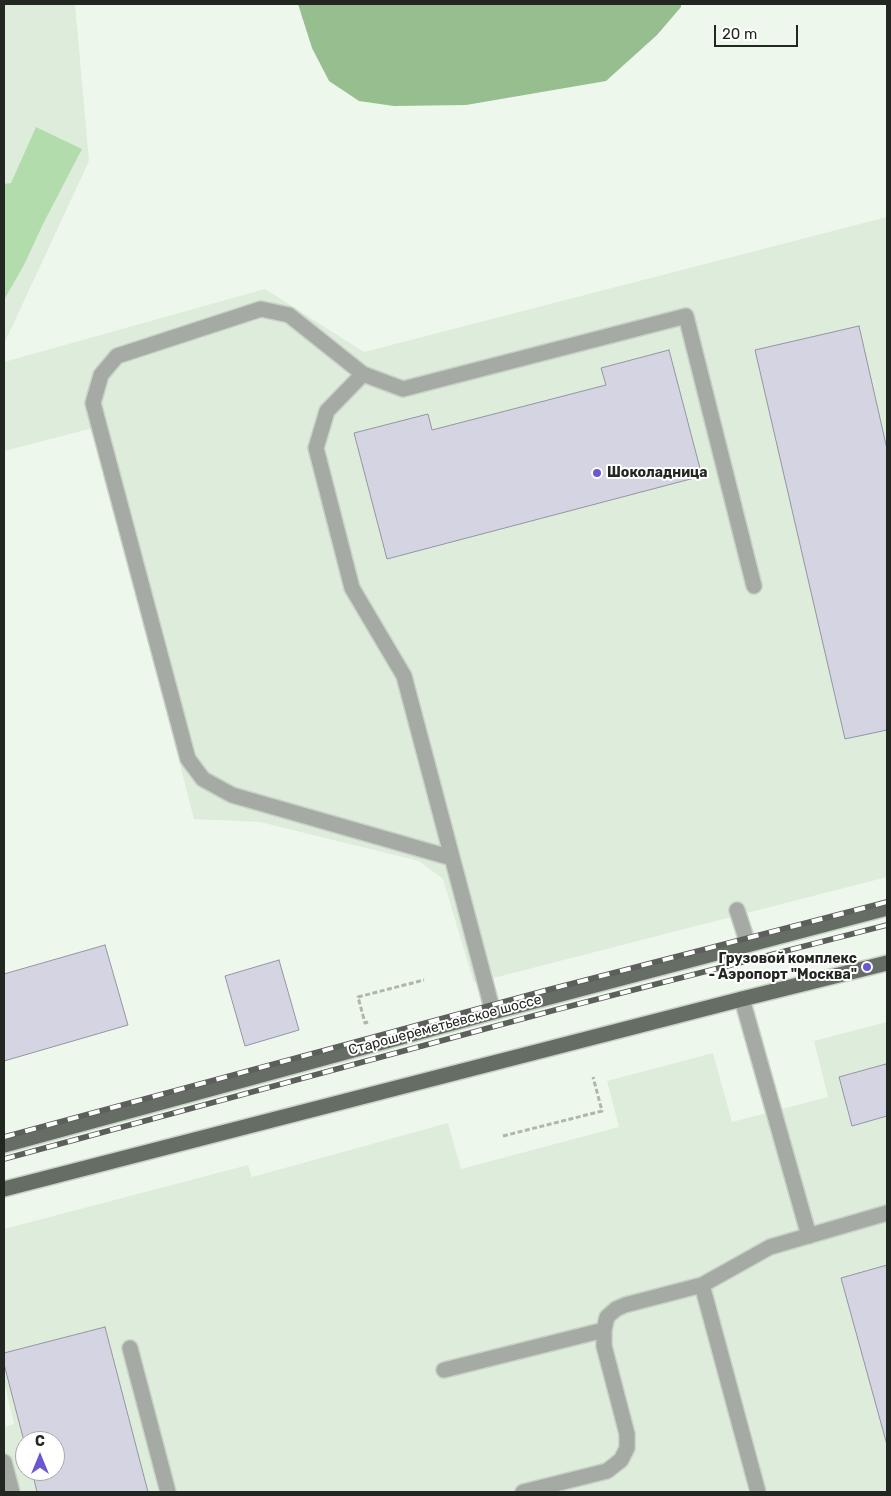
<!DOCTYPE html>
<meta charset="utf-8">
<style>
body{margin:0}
#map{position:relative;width:891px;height:1496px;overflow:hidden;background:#edf7eb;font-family:Rubik,sans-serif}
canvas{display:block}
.frame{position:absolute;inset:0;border:5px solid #232722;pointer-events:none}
.north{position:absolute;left:15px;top:1431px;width:50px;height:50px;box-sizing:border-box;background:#fff;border:1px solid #a7a9a7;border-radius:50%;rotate:0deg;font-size:14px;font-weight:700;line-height:20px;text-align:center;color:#232722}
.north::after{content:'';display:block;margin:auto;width:18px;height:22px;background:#6b58d1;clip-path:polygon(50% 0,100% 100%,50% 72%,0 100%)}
.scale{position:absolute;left:714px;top:25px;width:84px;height:22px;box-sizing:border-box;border:2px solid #232722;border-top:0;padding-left:6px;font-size:15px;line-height:18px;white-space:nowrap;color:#232722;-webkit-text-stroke:4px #fff;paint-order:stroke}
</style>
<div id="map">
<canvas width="891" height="1496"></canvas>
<div class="frame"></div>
<div class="north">С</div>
<div class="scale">20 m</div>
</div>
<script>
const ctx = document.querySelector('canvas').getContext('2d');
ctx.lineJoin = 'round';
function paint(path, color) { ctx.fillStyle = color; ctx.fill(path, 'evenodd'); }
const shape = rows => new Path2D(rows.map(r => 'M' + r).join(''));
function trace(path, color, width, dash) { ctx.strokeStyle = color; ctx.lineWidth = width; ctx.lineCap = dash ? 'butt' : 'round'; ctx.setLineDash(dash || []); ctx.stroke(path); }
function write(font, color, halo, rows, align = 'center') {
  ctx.font = font + ' Rubik,sans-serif'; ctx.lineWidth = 4; ctx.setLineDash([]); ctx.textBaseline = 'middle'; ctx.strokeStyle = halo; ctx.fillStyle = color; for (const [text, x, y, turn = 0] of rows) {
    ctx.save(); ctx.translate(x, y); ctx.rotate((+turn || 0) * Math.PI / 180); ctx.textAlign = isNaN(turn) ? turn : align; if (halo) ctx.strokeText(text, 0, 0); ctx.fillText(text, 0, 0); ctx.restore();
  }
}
paint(shape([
 [4,4,75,4,89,161,4,344],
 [887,217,887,877,474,983,443,879,419,861,260,822,194,819,93,428,4,451,4,362,265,289,364,352],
 [887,1022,887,1492,4,1492,4,1427,14,1424,4,1381,4,1229,248,1165,252,1177,448,1123,461,1169,619,1127,607,1081,713,1053,732,1122,828,1097,814,1041],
 [25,1441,55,1441,55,1471,25,1471]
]), '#deeddb');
paint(shape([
 [298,4,681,4,681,7,657,35,606,81,466,105,394,106,359,101,329,81,312,48]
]), '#96be8f');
paint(shape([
 [36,127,82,149,43,224,25,263,4,300,4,184,11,183]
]), '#b3dcac');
const building = shape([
 [859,326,887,449,887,730,845,739,755,350,859,326],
 [669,350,702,476,387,559,354,433,428,414,432,430,606,385,601,368,669,350],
 [105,945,128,1025,4,1061,4,974,105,945],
 [279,960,299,1030,245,1046,225,976,279,960],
 [886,1064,887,1070,887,1116,852,1126,839,1077,886,1064],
 [887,1265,887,1445,841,1278,887,1265],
 [105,1327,148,1492,37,1492,32,1471,55,1471,55,1441,25,1441,25,1445,4,1364,4,1353,105,1327]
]);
paint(building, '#d4d4e2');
trace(building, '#9595a3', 1);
const minor = shape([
 [363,374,327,411,316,448,352,588,404,676,493,1012],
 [452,858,232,795,203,779,188,759,93,403,101,375,117,356,261,309,289,315,363,374,403,389,686,316,754,586],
 [737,910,748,944],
 [742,999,809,1236],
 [702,1285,758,1492],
 [130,1348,168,1492],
 [444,1370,604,1330],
 [4,1462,12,1492],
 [523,1492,607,1471,621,1460,627,1448,627,1434,604,1346,604,1330,607,1317,616,1309,625,1305,702,1285,770,1247,887,1213]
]);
const major = shape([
 [4,1145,493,1012,887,908],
 [4,1189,742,999,887,963]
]);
trace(minor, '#c9d2c7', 18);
trace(major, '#c9d2c7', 18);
trace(shape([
 [368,1022,365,1023,358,997,424,980],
 [503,1136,602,1111,593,1077]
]), '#afb7ad', 3, [5, 2.5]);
trace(minor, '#a6aaa5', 15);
trace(major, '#656d64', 15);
const rail = shape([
 [4,1137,551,989,887,902],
 [4,1159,555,1010,887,925]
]);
trace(rail, '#5b605a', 5.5);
trace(rail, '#fff', 4, [11]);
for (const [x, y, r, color] of [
 [597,473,5,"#6b58d1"],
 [867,967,5,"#6b58d1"]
]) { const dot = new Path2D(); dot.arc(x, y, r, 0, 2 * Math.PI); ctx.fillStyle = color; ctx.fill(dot); trace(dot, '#fff', 2); }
write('bold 14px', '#232722', '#fff', [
 ["Шоколадница",607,473],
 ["Грузовой комплекс",857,959,"right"],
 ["- Аэропорт \"Москва\"",857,975,"right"]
], 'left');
write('14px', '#232722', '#fff', [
 ["Старошереметьевское шоссе",445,1025,-15]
]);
</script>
